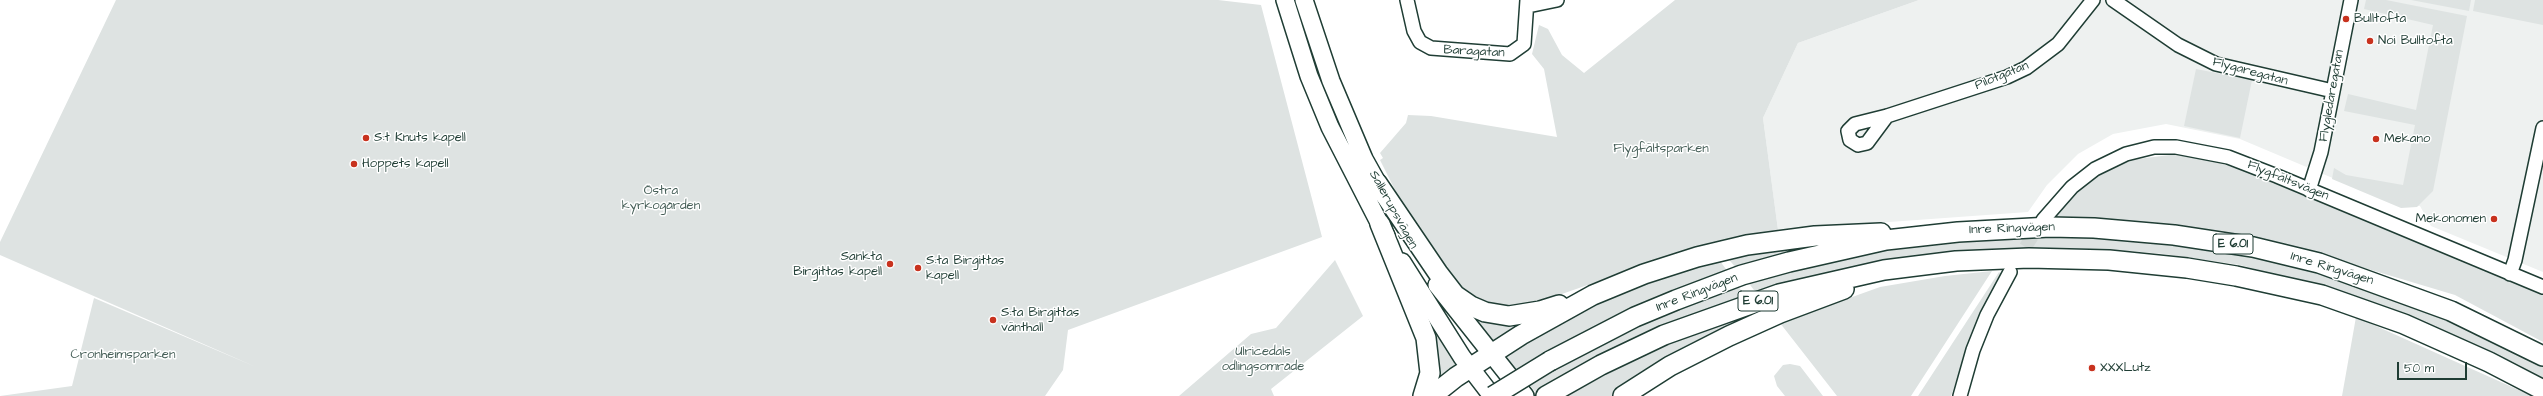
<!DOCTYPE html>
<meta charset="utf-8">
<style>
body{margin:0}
#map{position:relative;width:2543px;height:396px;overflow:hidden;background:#fff;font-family:"Architects Daughter",sans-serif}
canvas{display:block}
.scale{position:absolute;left:2397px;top:362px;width:70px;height:18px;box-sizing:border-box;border:2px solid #1f3d34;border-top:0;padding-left:5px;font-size:12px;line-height:14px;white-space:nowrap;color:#1f3d34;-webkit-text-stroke:3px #fff;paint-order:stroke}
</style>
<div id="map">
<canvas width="2543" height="396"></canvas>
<div class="scale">50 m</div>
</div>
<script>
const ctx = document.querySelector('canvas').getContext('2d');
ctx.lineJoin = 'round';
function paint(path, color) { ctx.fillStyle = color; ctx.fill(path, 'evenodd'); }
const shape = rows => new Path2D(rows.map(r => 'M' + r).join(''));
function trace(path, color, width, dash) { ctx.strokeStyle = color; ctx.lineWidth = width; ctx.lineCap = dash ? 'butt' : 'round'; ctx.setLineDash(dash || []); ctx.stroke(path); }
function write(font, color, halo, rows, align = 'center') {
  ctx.font = font + ' "Architects Daughter",sans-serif'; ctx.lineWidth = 3; ctx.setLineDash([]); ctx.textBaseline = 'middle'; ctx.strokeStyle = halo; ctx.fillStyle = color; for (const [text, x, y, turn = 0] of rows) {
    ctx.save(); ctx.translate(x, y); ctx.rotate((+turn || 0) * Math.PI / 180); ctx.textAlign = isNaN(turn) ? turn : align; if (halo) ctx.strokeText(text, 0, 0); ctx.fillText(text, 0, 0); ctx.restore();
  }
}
paint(shape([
 [1919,0,2543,0,2543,272,2431,226,2420,206,2392,203,2240,139,2166,124,2113,134,2078,154,2047,185,2028,212,1778,230,1763,118,1798,43]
]), '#eef1f0');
paint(shape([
 [116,0,1218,0,1261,5,1322,237,1068,330,1063,370,1045,396,0,396,72,386,94,298,256,367,0,255,0,242],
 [1675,0,1919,0,1798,43,1763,118,1778,230,1685,251,1559,295,1507,308,1491,306,1463,293,1405,210,1380,160,1383,158,1380,153,1406,123,1408,115,1431,116,1557,137,1544,69,1532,54,1539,25,1548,29,1562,55,1584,73],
 [2366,0,2386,0,2467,16,2433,191,2417,207,2401,208,2332,179,2334,168,2346,175,2403,185,2415,125,2344,111,2348,94,2416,110,2433,25,2364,9],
 [2411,0,2471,0,2469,11],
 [2475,0,2543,0,2543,25,2473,11],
 [2196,69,2252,80,2240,138,2184,126],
 [2178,154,2198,156,2247,172,2543,295,2543,342,2455,295,2291,246,2204,229,2113,220,2053,218,2081,188,2108,169,2137,159],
 [2061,233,2206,246,2310,268,2421,307,2543,364,2543,381,2304,282,2240,265,2164,254,2130,251,2029,249,1757,294,1747,281,1895,245],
 [1851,237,1737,269,1725,255],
 [1335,260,1363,316,1271,389,1274,396,1179,396,1251,334,1276,328],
 [1720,261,1728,272,1606,321,1517,371,1502,354,1529,336,1661,273],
 [1992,271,1911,396,1837,396,1780,323,1880,287,1945,276],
 [1999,272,2001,274,1973,332,1951,396,1918,396],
 [1737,285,1747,298,1565,377,1537,394,1527,382,1618,332],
 [1809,295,1648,373,1612,396,1564,396,1671,342,1716,324],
 [1467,308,1547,315,1494,347],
 [2356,317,2532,396,2342,396],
 [1425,319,1460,369,1430,391],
 [1790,364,1800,366,1823,396,1785,396,1777,386,1774,376,1783,365]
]), '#dee3e2');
trace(shape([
 [2015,263,2041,223]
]), '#d2d8d6', 13, [13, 6]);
const minor = shape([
 [1407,0,1414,31,1420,42,1431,48,1510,54,1524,44,1527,0],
 [2113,0,2178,45,2216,64,2333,91],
 [1528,6,1557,0],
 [1887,116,1867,143,1858,145,1850,140,1848,131,1855,124,1887,116,2007,77,2026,68,2058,44,2093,0],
 [2309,190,2321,152,2351,0],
 [2043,220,2072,187,2095,169,2126,154,2154,147,2176,147,2228,157,2277,176,2543,287],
 [2510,274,2515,260,2543,128],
 [1960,396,1973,350,1987,315,2010,272]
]);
const major = shape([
 [1285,0,1309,76,1330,127,1386,236],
 [1304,0,1331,81,1364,159,1384,195],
 [1402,262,1462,357,1492,396],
 [1437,285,1525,396]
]);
const highway = shape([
 [1377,183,1438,273,1455,295,1471,306,1485,312,1509,316,1540,311,1559,305],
 [1380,224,1426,338,1430,373,1423,396],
 [1550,361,1635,317,1676,300,1742,275,1789,262,1886,240,1958,232,2050,227,2094,228,2174,235,2253,247,2319,263,2451,311,2543,356],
 [1432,396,1456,377,1521,335,1593,295,1644,274,1697,257,1747,245,1815,236,1881,233],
 [1546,396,1601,365,1664,335,1779,294,1884,270,1956,261,2029,258,2109,260,2187,268,2236,276,2322,295,2404,324,2489,362,2543,390],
 [1623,396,1670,366,1729,336,1780,313,1844,289]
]);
trace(minor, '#1f3d34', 16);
trace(major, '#1f3d34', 20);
trace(highway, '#1f3d34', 22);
trace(minor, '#fff', 13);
trace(major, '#fff', 17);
trace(highway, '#fff', 19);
const highwayBridge = shape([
 [1493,396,1550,361]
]);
trace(highwayBridge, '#1f3d34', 22, []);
trace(highwayBridge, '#fff', 19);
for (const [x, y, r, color] of [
 [2346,19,4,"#c8321e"],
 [2370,41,4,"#c8321e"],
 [366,138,4,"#c8321e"],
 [2376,139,4,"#c8321e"],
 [354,164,4,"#c8321e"],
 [2494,219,4,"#c8321e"],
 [890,264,4,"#c8321e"],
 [918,268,4,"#c8321e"],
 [993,320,4,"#c8321e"],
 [2092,368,4,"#c8321e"]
]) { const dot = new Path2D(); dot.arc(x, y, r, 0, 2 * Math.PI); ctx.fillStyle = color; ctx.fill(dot); trace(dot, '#fff', 1.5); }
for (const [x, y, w] of [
 [2233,244,40],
 [1758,301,40]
]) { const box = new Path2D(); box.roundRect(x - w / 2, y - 10, w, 20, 3); ctx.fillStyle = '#fff'; ctx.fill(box); trace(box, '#1f3d34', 1); }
write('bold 12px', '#1f3d34', null, [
 ["E 6.01",2233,244],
 ["E 6.01",1758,301]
]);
write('13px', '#1f3d34', '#fff', [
 ["Bulltofta",2354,19],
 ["Noi Bulltofta",2378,41],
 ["S:t Knuts kapell",374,138],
 ["Mekano",2384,139],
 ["Hoppets kapell",362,164],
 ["Mekonomen",2486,219,"right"],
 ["Sankta",882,257,"right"],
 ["Birgittas kapell",882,272,"right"],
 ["S:ta Birgittas",926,261],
 ["kapell",926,276],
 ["S:ta Birgittas",1001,313],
 ["vänthall",1001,328],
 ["XXXLutz",2100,368]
], 'left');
write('13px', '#1f3d34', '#fff', [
 ["Baragatan",1474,52,3],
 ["Flygaregatan",2250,72,15],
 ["Pilotgatan",2002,76,-22],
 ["Flygledaregatan",2332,96,-80],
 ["Flygfältsvägen",2288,181,22],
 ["Sallerupsvägen",1393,210,61],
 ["Inre Ringvägen",2012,229,-2],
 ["Inre Ringvägen",2332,269,17],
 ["Inre Ringvägen",1697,293,-21]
]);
write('13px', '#455e57', '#fff', [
 ["Flygfältsparken",1661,149],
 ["Östra",661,191],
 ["kyrkogården",661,206],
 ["Ulricedals",1263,352],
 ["odlingsområde",1263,367],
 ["Cronheimsparken",123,355]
]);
</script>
